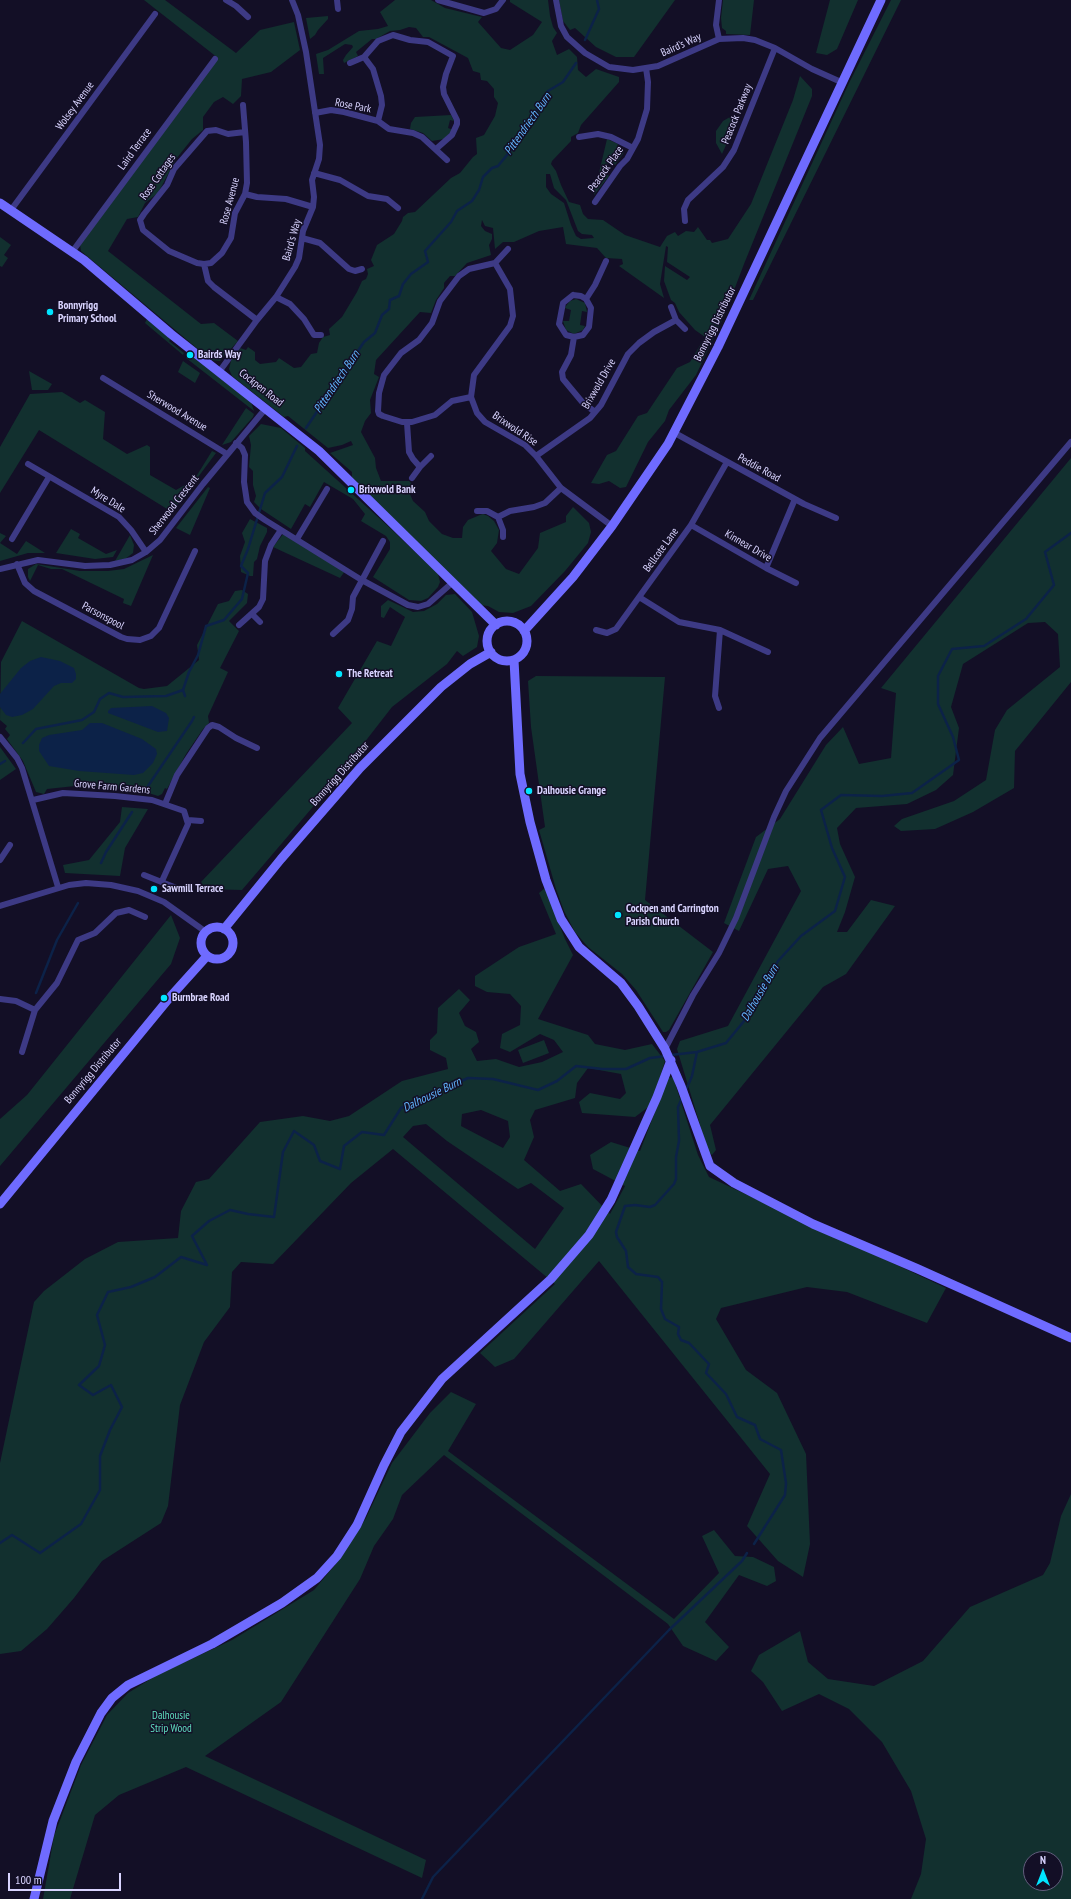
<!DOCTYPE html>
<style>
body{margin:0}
#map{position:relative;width:1071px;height:1899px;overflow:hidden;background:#130f26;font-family:"PT Sans Narrow",sans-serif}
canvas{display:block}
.north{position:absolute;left:1023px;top:1851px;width:40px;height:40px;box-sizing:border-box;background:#130f26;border:1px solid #625e7d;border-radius:50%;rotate:0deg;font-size:11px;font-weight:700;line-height:16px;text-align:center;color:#d9d4ff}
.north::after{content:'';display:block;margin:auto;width:14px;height:18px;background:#00e5ff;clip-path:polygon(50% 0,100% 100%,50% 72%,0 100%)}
.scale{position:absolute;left:8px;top:1873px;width:113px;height:18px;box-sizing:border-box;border:2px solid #d9d4ff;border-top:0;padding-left:5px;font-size:12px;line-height:14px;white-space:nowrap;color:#d9d4ff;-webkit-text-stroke:3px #130f26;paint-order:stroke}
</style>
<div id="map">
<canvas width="1071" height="1899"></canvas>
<div class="north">N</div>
<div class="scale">100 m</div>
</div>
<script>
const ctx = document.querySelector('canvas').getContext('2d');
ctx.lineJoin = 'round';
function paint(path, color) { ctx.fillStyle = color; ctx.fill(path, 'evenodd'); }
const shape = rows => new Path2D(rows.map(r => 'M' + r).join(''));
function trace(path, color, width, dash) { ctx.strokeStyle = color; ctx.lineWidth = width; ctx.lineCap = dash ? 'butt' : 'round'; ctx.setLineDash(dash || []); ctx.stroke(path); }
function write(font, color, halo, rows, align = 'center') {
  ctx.font = font + ' "PT Sans Narrow",sans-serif'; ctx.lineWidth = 3; ctx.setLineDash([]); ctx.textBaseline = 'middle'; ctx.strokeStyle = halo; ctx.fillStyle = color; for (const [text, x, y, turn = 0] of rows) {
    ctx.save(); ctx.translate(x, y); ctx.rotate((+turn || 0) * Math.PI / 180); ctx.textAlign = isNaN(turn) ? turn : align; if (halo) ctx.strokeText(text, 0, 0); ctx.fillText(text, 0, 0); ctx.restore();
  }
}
paint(shape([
 [144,0,165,0,236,53,260,30,294,22,300,50,271,72,242,79,241,96,233,104,223,97,214,102,203,117,203,130,192,139,176,159,158,193,145,203,138,217,127,219,108,251,201,324,214,323,238,341,220,361,211,360,81,251,80,245,218,58],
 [395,0,431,0,445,8,482,17,478,22,501,48,510,50,533,35,542,22,510,2,510,0,548,0,550,16,553,27,557,33,552,41,557,55,569,49,577,57,578,70,586,77,596,69,619,77,619,82,581,125,578,133,571,137,571,141,552,161,551,164,556,171,561,185,569,202,580,205,583,214,588,219,603,220,625,235,660,247,667,236,675,232,678,236,686,231,694,232,698,227,707,240,710,240,712,243,728,239,751,204,793,100,800,76,812,89,812,96,744,264,725,314,696,375,669,410,665,421,648,442,626,487,620,488,609,481,599,484,591,483,607,455,616,451,638,416,647,413,677,368,690,362,705,337,695,330,679,312,675,303,671,300,664,281,665,266,687,280,690,277,667,262,668,247,666,246,660,284,664,298,619,266,623,264,622,259,606,258,597,248,566,244,563,227,539,231,514,242,503,242,495,249,493,228,485,226,482,220,481,226,485,231,492,234,492,239,489,245,491,255,467,263,455,276,450,276,444,283,444,288,436,300,431,313,420,312,376,360,374,374,379,377,370,400,371,413,365,421,361,432,375,458,376,468,381,481,409,481,411,483,409,492,413,501,425,512,429,521,442,534,453,538,462,538,463,527,468,520,480,515,483,514,488,516,494,521,499,530,497,543,491,551,506,569,519,574,538,548,540,533,566,522,566,516,573,507,589,523,591,532,588,543,565,571,531,606,513,613,499,612,488,606,479,605,352,477,352,472,330,453,353,445,351,441,342,445,328,448,288,416,284,417,232,376,229,369,231,361,240,348,246,350,248,347,255,352,255,360,260,364,276,362,279,358,294,368,301,367,311,354,317,353,319,343,323,337,330,335,329,329,342,317,357,292,362,281,366,279,368,274,367,269,374,266,371,260,377,245,394,234,402,221,403,217,408,213,415,212,451,178,460,173,473,157,477,154,476,138,484,135,495,116,498,103,494,97,494,89,487,81,481,80,480,73,473,71,468,58,429,37,423,37,416,28,409,27,400,30,390,31,376,39,372,39,356,52,358,56,344,63,343,60,346,55,353,47,352,45,345,44,323,58,324,74,319,74,316,54,328,50,359,31,378,29,388,26,380,12],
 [546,174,550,174,554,188,566,200,578,231,582,234,592,235,594,238,581,239,576,236,571,225,564,203,551,194,546,187],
 [559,0,675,0,634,57,616,57,596,47,575,28,570,30,563,21],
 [723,0,754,0,750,35,726,34,726,31,722,28,721,18],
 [830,0,858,0,837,49,827,55,816,53],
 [891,0,901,0,753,300,749,300,849,83],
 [328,16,328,19,318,30,315,35,310,39,306,18],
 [451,115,454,121,450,120,448,128,453,130,444,139,432,141,423,133,410,129,411,123,415,117],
 [739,116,722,154,716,143,716,131,723,121,730,117],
 [607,139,618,144,617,146,624,151,623,154,615,165,609,162,603,172,609,176,594,195,593,182,598,177],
 [0,237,11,245,4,255,8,258,2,267,0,266],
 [576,299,585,303,587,312,582,311,580,325,585,326,583,330,574,334,566,330,563,321,569,321,571,310,565,308,566,306,570,301],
 [147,319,171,339,169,341,184,353,183,355,145,323],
 [188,356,190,358,192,356,251,402,254,411,186,358],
 [183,361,200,373,195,383,178,372],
 [29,371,52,384,48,390,32,390],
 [62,392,80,403,85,400,105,412,103,439,127,454,147,445,150,447,150,475,176,490,194,480,212,451,216,453,172,512,39,430,0,493,0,447,30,394],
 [246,408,254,414,253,417,231,442,222,445],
 [261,424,281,428,305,448,305,451,389,527,438,574,440,582,438,587,428,598,421,601,409,600,373,577,390,549,390,542,386,536,361,521,365,514,353,499,324,482,310,507,305,504,291,529,261,509,254,502,256,496,253,485,253,471,249,467,251,445,249,436],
 [1071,458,1071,682,1015,751,1014,788,973,812,935,829,901,831,894,826,902,819,954,801,986,780,995,730,1007,710,1060,667,1058,634,1045,622,1028,623,963,664,951,707,959,728,953,775,936,790,907,804,856,808,837,828,840,844,855,877,845,912,837,932,847,932,871,900,895,906,846,974,823,987,710,1125,716,1150,712,1155,708,1151,677,1049,680,1041,728,1026,801,891,788,866,768,869,739,931,724,923,756,837,780,819,826,745,843,727,859,764,891,758,896,693,881,688],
 [208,487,210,488,190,535,176,528],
 [250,519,267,528,267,532,260,546,257,559,254,562,253,576,250,576,241,572,240,556,245,542,242,533],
 [71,529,80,534,78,538,106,554,117,550,113,557,95,559,56,553],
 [0,533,6,536,0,543,17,554,26,541,45,553,28,553,0,561],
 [284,533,345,571,340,578,273,547],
 [130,535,134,545,133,553,125,559,115,561],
 [153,555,131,606,123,603,124,599,62,569,51,569,38,565,30,581,28,577,28,569,36,564,80,571,108,571,124,569],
 [242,590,248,594,247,603,229,621,239,631,220,668,228,672,208,716,209,723,203,729,186,754,167,789,165,788,162,794,158,796,139,790,75,786,47,789,44,794,36,792,23,761,7,739,10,735,5,729,7,726,0,720,1,662,22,621,139,688,144,689,167,686,199,660,197,645,218,604,229,601,235,591],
 [455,594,472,612,479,636,477,647,463,656,457,651,447,664,392,707,329,788,242,890,206,889,201,882,352,723,338,708,377,641,391,646,405,617,390,607,384,618,381,617,381,606,388,600,413,612,424,611,437,604,446,595],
 [536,676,665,677,645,900,713,952,669,1030,666,1032,663,1032,636,990,622,974,588,947,575,932,564,911,556,889,539,830,545,827,531,727,528,681],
 [0,747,16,769,0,780],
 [122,807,148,809,125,848,120,876,65,873,63,865,89,860,120,822],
 [545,888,565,939,573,955,538,1019,588,1035,595,1044,625,1050,652,1044,665,1061,651,1105,635,1117,582,1113,579,1102,590,1093,620,1099,626,1093,621,1074,588,1068,577,1083,575,1098,535,1110,530,1120,534,1137,524,1160,560,1191,581,1184,610,1214,625,1186,593,1169,590,1155,611,1142,640,1151,668,1078,673,1077,698,1155,709,1177,946,1288,927,1323,847,1292,807,1287,721,1308,716,1319,746,1370,777,1393,806,1454,810,1544,803,1577,778,1561,747,1526,770,1474,599,1261,514,1359,495,1367,480,1353,555,1284,393,1149,351,1183,273,1264,241,1262,232,1272,230,1307,204,1342,180,1405,168,1506,161,1523,102,1561,74,1598,47,1629,21,1651,0,1654,0,1463,34,1302,44,1291,85,1259,118,1242,178,1238,181,1211,196,1182,209,1179,260,1122,303,1116,330,1121,349,1116,402,1081,448,1069,446,1058,430,1050,430,1040,437,1033,438,1008,459,989,470,1000,459,1013,465,1026,476,1032,479,1042,471,1049,477,1061,496,1059,519,1067,542,1062,563,1052,554,1040,540,1034,510,1052,500,1048,502,1034,520,1025,521,1006,510,994,487,992,475,986,475,976,519,947,556,934,539,893],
 [481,1110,508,1121,510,1137,503,1148,461,1126,462,1114],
 [426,1124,447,1141,518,1189,531,1183,564,1208,535,1249,403,1137,413,1126],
 [171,915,180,938,171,964,0,1166,0,1119,27,1095],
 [544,1040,549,1053,523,1063,518,1050],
 [451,1392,476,1404,448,1451,674,1619,719,1573,702,1536,714,1530,735,1556,753,1557,774,1567,776,1581,767,1586,739,1575,705,1622,729,1647,716,1661,683,1646,668,1624,444,1455,402,1495,393,1519,374,1546,360,1579,281,1702,205,1756,426,1860,422,1878,186,1767,119,1795,95,1815,70,1899,43,1899,54,1836,81,1765,107,1715,128,1693,157,1675,232,1640,314,1590,340,1559,366,1518,392,1463,430,1413],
 [1071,1494,1071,1899,911,1899,921,1874,926,1839,911,1791,882,1742,849,1709,819,1694,782,1711,763,1682,751,1671,759,1655,800,1631,808,1662,828,1679,874,1686,923,1661,970,1607,1043,1575,1050,1563,1061,1516],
 [1031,1859,1055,1859,1055,1883,1031,1883]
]), '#12302f');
paint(shape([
 [41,657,60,661,74,668,76,674,76,679,72,683,61,683,54,686,33,709,22,715,12,717,6,715,0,707,0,694,21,668,30,661],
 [152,706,166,713,169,718,167,731,158,732,108,713,108,711,111,708],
 [90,723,102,723,142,739,156,749,157,754,153,763,143,773,134,775,79,771,49,766,39,751,39,745,42,738,49,735,82,730]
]), '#0c2248');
trace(shape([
 [585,40,599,9,597,0],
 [306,428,364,342,375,333,382,315,389,309,390,300,399,296,403,284,411,274,428,262,425,251,451,222,457,211,472,201,479,190,483,177,492,168,498,166,520,139,548,91,563,82,576,63],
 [183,690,185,696],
 [23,743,36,729,82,720,94,712,100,699,109,693,123,697,166,696,183,690,189,672,198,655,206,626,224,620,242,599,248,573,241,566,248,549,265,493,282,477,297,446],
 [0,764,5,761],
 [148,786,192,721,194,717],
 [101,863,106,852,132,812],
 [36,993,57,940,78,903],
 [671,1055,697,1052,726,1043,749,1015,778,961,801,936,835,911,845,877,832,848,821,810,841,795,882,796,912,793,959,760,953,737,938,704,938,676,952,649,984,646,1026,619,1054,585,1045,552,1071,533],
 [686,1090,692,1076,697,1052],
 [682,1098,678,1107,679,1141,676,1157,676,1179,674,1184,655,1205,650,1207,635,1205,625,1206,616,1232,617,1237,626,1251,628,1267,636,1274,658,1277,662,1282,661,1309,665,1319,679,1327,678,1334,681,1340,689,1343,709,1364,706,1373,726,1394,737,1417,755,1425,760,1439,781,1450,786,1483,785,1495,754,1544],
 [0,1543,12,1535,40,1553,81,1524,100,1490,100,1456,110,1430,122,1407,111,1385,93,1395,79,1385,99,1366,105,1345,97,1315,108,1292,131,1287,155,1277,181,1257,207,1265,192,1236,209,1221,230,1210,248,1214,274,1217,283,1152,294,1131,314,1145,320,1161,340,1169,344,1146,362,1132,384,1135,401,1108,468,1078,493,1079,538,1090,557,1081,576,1066,602,1069,626,1069,650,1058,666,1056],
 [422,1899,433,1877,669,1630,742,1561,747,1553]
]), '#0c2248', 2.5);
trace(shape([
 [226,0,236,6,248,17],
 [337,0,338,9],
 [438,0,484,13,496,9,503,0],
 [556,0,561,26,567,37,585,53,609,67,633,70,658,66,719,39,743,38,755,40,775,48,812,69,841,82],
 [719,39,716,25,719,0],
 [350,63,364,57],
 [243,105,246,142,247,183,245,194,235,213,231,238,222,253,211,263,204,264,197,263,169,251,143,230,140,220,144,214,167,185,174,169,207,131,216,130,228,134,245,132],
 [315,113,331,110,344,112,378,121,389,129,413,133,422,137,447,160],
 [378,121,382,105,381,96,373,69,364,57,378,41,393,35,410,40,428,42,453,56,446,74,443,87,444,94,457,120,457,124,452,135,436,149],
 [579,137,598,134,611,137,633,148],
 [314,173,340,180,368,196,387,199,398,208],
 [245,194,257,197,286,199,313,207],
 [595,202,620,166,627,159,638,139,647,109,648,82,646,68],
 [11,210,155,14],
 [685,221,684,209,688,200,723,167,734,150,775,48],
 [302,238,320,243,349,269,355,271,362,269],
 [72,252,215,59],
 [495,263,510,289,513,316,510,326,474,375,471,397,477,413,485,422,525,445,536,456,561,488,612,526],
 [204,264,208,281,214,287,257,320],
 [573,295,581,296,586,299,591,308,589,327,583,335,574,337,566,335,559,324,563,303,573,295],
 [276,297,290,304,304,319,314,335,321,335],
 [586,299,595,285,606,261],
 [671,307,676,320,685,329],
 [574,337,571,355,562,372,563,379,583,403,595,412],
 [219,372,257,320,276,297,295,267,299,258,303,231,313,207,314,197,312,180,319,159,320,145,306,52,298,15,292,0],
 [103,378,227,454],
 [471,397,452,401,435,415,412,422,402,422,383,416,379,414,378,411,379,393,384,375,401,353,419,340,432,323,440,301,459,276,469,269,495,263,508,249],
 [407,423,409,452,413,459,420,467],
 [673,432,804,504,836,518],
 [236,443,242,448,245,455,244,482,247,502,255,513,265,520,360,579,408,605,418,607,428,604,452,583],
 [536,456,590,418,601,405,628,354,639,343,654,332,676,320],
 [28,464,119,517,131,530,146,552],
 [412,478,420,467,431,456],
 [477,511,487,511,498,517,503,530,503,537],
 [498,517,510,511,534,507,545,503,561,488],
 [691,525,766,568,796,583],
 [12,539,49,477],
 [297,539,327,489],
 [17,564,25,583,34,591,121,637,127,639,140,640,151,636,159,628,195,551],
 [766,568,795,499],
 [0,569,38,560,85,566,110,565,132,560,146,552,160,540,203,484,266,408],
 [639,597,679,622,720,630,768,652],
 [252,614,260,622],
 [239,625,259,607,263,599,265,561,271,545,281,530],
 [596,630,607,633,616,629,691,525,727,462],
 [333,634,348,620,352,609,353,597,383,541],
 [719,708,715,696,720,630],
 [0,737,17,758,22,768,58,887],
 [33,800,63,793,115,796,152,800,184,811,188,824,162,881],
 [165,804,177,775,208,728,212,725,219,727,236,738,257,748],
 [188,820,201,821],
 [0,860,10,845],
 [144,875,179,889],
 [0,906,69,885,86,883,111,885,138,891,164,902,206,932],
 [0,999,16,1001,35,1010,57,983,78,940,95,933,116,913,129,910,145,917],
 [665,1049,693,995,719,953,736,918,774,817,786,791,820,738,1071,442],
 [22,1052,35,1010]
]), '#3d3a85', 6);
trace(shape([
 [0,203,84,260,171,334,319,451,496,625],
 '487 641a20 20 0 1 1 40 0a20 20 0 1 1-40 0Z',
 [524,631,573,577,612,526,668,444,718,347,881,0],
 [514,660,520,774,530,822,546,880,561,919,579,947,621,983,638,1006,665,1049,681,1086,710,1166,734,1183,813,1224,918,1269,1071,1338],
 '201 943a16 16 0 1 1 32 0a16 16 0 1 1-32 0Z',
 [224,929,281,859,360,768,441,687,470,664,491,652],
 [0,1204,171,996,207,956],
 [34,1899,53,1821,76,1762,101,1713,112,1698,128,1685,212,1644,282,1603,317,1578,337,1556,357,1525,384,1465,401,1432,442,1379,551,1279,589,1235,611,1200,657,1097,671,1060]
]), '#6f6bff', 9);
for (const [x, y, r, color] of [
 [50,312,4,"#00e5ff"],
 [190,355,4,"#00e5ff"],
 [351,490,4,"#00e5ff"],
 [339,674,4,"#00e5ff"],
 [529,791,4,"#00e5ff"],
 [154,889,4,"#00e5ff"],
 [618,915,4,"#00e5ff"],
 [164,998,4,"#00e5ff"]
]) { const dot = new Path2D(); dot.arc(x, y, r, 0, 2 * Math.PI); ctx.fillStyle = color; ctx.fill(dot); trace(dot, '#130f26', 1.5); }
write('11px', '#d9d4ff', '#130f26', [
 ["Baird's Way",681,45,-24],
 ["Wolsey Avenue",75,106,-54],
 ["Rose Park",353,106,11],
 ["Peacock Parkway",737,114,-68],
 ["Laird Terrace",135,149,-54],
 ["Peacock Place",606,169,-55],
 ["Rose Cottages",158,177,-55],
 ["Rose Avenue",230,201,-75],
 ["Baird's Way",292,240,-74],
 ["Bonnyrigg Distributor",715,324,-64],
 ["Brixwold Drive",599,384,-60],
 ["Cockpen Road",261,388,38],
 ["Sherwood Avenue",177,411,31],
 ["Brixwold Rise",515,429,34],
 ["Peddie Road",759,468,29],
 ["Myre Dale",108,500,32],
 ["Sherwood Crescent",174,505,-52],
 ["Kinnear Drive",748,546,30],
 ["Bellcote Lane",661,550,-54],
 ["Parsonspool",103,616,28],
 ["Bonnyrigg Distributor",340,774,-48],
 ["Grove Farm Gardens",112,787,5],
 ["Bonnyrigg Distributor",93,1071,-50]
]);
write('bold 11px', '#d9d4ff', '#130f26', [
 ["Bonnyrigg",58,306],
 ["Primary School",58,319],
 ["Bairds Way",198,355],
 ["Brixwold Bank",359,490],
 ["The Retreat",347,674],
 ["Dalhousie Grange",537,791],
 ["Sawmill Terrace",162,889],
 ["Cockpen and Carrington",626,909],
 ["Parish Church",626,922],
 ["Burnbrae Road",172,998]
], 'left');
write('11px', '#5fe0c0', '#130f26', [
 ["Dalhousie",171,1716],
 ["Strip Wood",171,1729]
]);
write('italic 12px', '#62b6ff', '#130f26', [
 ["Pittendriech Burn",528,124,-55],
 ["Pittendriech Burn",337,382,-56],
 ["Dalhousie Burn",760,993,-60],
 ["Dalhousie Burn",432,1095,-26]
]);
</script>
